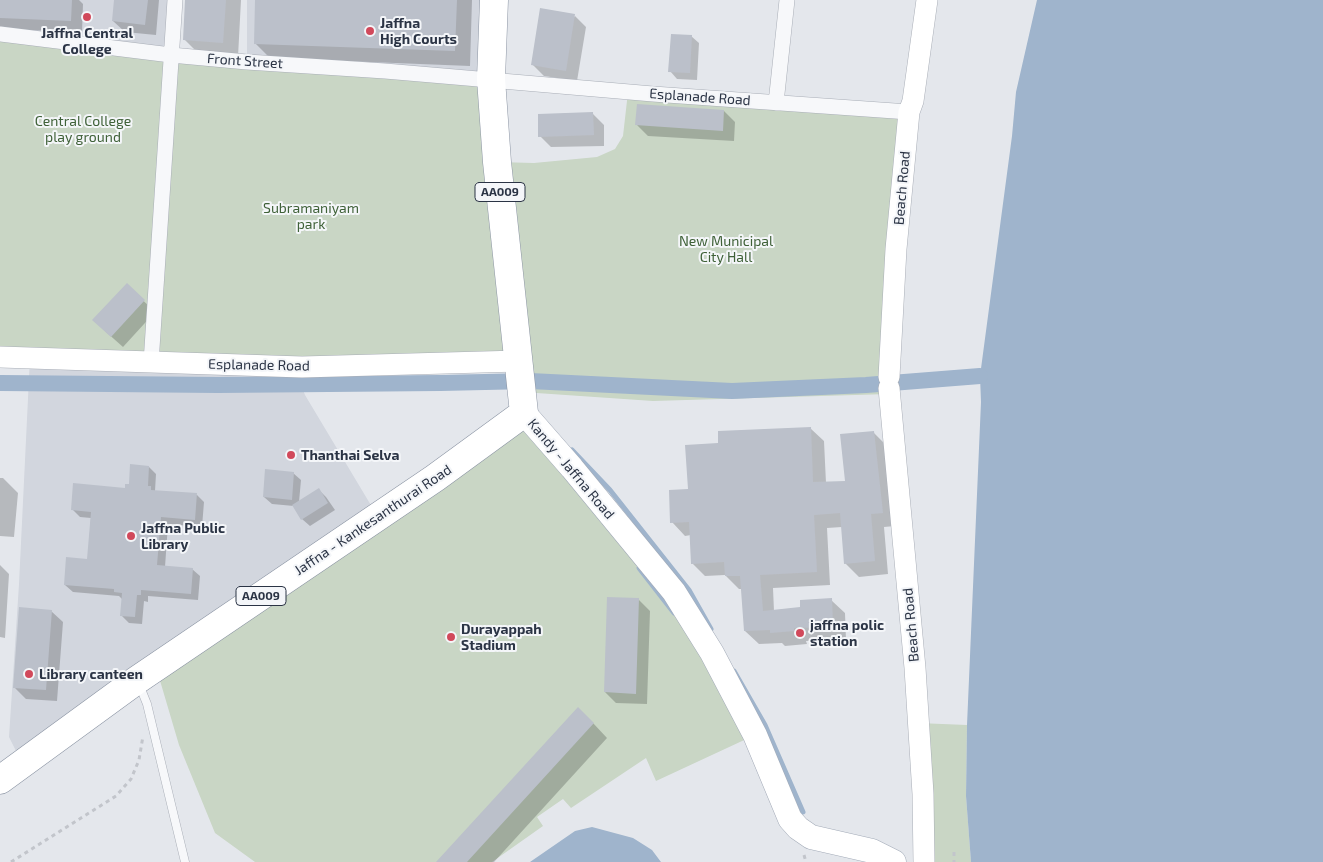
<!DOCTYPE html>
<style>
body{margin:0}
canvas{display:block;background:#e4e7ec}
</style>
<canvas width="1323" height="862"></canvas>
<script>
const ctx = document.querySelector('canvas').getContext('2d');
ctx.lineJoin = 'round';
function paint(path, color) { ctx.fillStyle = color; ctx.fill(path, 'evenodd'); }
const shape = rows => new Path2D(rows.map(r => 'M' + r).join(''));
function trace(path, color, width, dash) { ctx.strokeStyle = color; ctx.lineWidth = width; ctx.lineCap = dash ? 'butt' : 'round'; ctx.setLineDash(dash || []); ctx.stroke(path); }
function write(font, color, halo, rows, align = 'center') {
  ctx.font = font + ' "Exo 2",sans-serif'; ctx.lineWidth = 4; ctx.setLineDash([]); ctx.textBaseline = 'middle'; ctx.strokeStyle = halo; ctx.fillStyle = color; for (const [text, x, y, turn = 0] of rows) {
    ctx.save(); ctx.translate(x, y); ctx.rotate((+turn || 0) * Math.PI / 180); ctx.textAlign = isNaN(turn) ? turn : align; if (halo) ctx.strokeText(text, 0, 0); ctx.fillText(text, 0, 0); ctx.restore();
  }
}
paint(shape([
 [0,0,175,0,171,55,0,34],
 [247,0,494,0,491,79,247,62],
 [30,357,302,367,300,382,305,395,378,517,28,761,16,751,9,737,19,584]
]), '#d2d6de');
paint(shape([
 [0,34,491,79,497,162,534,163,597,157,615,149,623,136,628,92,909,112,889,394,653,401,522,392,519,361,0,357],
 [524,413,674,592,755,735,656,781,646,758,571,808,563,799,537,817,543,826,492,862,255,862,215,833,179,745,156,667],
 [918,723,967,725,966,796,971,862,924,862]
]), '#c9d6c5');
paint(shape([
 [1037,0,1323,0,1323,862,971,862,966,796,967,725,981,402,980,376,1012,136,1016,92],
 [592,827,633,838,652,850,661,862,530,862,575,831]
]), '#9fb4cc');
paint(shape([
 [0,0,79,0,83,4,82,32,0,29],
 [115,0,159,0,156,35,125,32,113,21],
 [187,0,241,0,238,57,199,54,184,39],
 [257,0,472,0,470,66,270,58,255,43],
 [575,16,586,27,577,81,544,76,532,64],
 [691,36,699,43,697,80,677,79,670,71],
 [724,111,735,122,734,141,648,136,637,125],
 [593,114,604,125,604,146,551,147,540,136],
 [127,285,155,312,123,347,105,331],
 [810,428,824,441,826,483,846,482,873,432,887,446,895,526,884,527,888,574,859,577,845,563,842,527,827,528,830,585,773,588,774,611,801,609,831,600,845,613,846,640,806,641,807,644,785,646,782,643,759,644,745,631,742,589,739,589,725,575,705,576,692,563,691,535,685,536,672,522,689,490,720,445],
 [149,467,156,474,155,491,197,495,204,502,202,527,168,524,165,567,192,569,200,576,198,600,148,596,148,602,144,601,142,624,129,623,122,616,123,600,119,596,73,592,65,585,88,560,91,518,80,517,72,509,126,489],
 [293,473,301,480,299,502,319,490,326,497,335,510,310,526,302,519,294,506,272,504,264,497],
 [0,478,3,478,18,493,14,537,0,536],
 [0,565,9,574,5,638,0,637],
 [638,599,650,611,647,704,616,703,605,692],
 [51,611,63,622,57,701,26,699,15,688],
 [593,723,607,738,494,862,438,862]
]), '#0003');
trace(shape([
 [572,450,610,490,689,590,711,629],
 [639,568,674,613],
 [734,671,765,725,803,812]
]), '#9fb4cc', 5);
trace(shape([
 [0,383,218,385,440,383,530,381,732,391,866,385,980,376]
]), '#9fb4cc', 16);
paint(shape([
 [0,0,72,0,71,21,0,18],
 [114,0,148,0,145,25,112,21],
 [185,0,226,0,223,43,183,40],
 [255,0,457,0,455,51,254,44],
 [540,8,575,14,566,71,531,65],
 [671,34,692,35,690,73,668,72],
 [637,104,724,110,723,131,635,125],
 [593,112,594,135,538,137,538,114],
 [127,283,145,300,111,337,92,320],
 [811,427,813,482,845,481,840,434,874,431,883,513,871,514,875,561,844,564,840,513,814,515,817,572,760,575,763,611,800,607,800,600,832,598,833,627,794,628,794,631,770,633,770,630,744,631,740,576,725,576,724,562,691,564,689,522,670,523,669,490,688,489,685,445,718,443,718,431],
 [130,464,149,466,148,486,151,486,151,490,197,493,195,520,161,517,157,565,193,568,191,594,141,590,141,595,137,595,135,617,120,616,122,593,114,592,114,589,64,585,66,557,87,559,91,512,71,510,73,483,125,488,125,484,129,484],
 [265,469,294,472,292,500,263,497],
 [319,488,328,503,301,520,292,505],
 [607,597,639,598,636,694,604,692],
 [19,607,52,610,46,690,13,688],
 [578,707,594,723,467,862,436,862]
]), '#bbc0ca');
const lane = shape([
 [139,684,147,704,185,862]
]);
const street = shape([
 [0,34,171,55,247,62,385,71,653,94,909,112],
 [776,103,787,0],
 [151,363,175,0]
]);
const secondary = shape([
 [0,357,302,367,519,361],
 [889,377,896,249,909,112,913,101,927,0],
 [889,388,915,668,923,794,924,862]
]);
const primary = shape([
 [524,413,572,468,674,592,712,653,755,735,790,819,798,828,811,837,872,851,894,862]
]);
const highway = shape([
 [0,780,137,680,435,478,524,413,497,162,491,79,494,0]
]);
trace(lane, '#a9aeb7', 9);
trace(street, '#a9aeb7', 16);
trace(secondary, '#a9aeb7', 22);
trace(primary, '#a3abb8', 25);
trace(highway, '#8b94a3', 29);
trace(shape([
 [954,852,954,862],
 [804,855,806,862],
 [11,862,116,796,131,779,139,760,143,736]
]), '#c2c5cb', 3, [4, 4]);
trace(lane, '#f7f8fa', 8);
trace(street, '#f7f8fa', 15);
trace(secondary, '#fff', 21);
trace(primary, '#fff', 24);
trace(highway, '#fff', 28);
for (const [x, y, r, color] of [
 [87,17,5,"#d1495b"],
 [370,31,5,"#d1495b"],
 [291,455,5,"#d1495b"],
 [131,536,5,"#d1495b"],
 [800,633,5,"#d1495b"],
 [451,637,5,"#d1495b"],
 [29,674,5,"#d1495b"]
]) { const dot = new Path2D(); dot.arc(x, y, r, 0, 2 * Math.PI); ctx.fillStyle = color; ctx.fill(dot); trace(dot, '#f4f6f9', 2); }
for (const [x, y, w] of [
 [500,192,50],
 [261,596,50]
]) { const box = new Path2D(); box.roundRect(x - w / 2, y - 9.5, w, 19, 4); ctx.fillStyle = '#f4f6f9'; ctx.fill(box); trace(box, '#2b3445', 1); }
write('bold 12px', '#2b3445', null, [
 ["AA009",500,192],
 ["AA009",261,596]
]);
write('bold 14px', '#2b3445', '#f4f6f9', [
 ["Jaffna",380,23],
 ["High Courts",380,39],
 ["Jaffna Central",87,33,"center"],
 ["College",87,49,"center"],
 ["Thanthai Selva",301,455],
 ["Jaffna Public",141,528],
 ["Library",141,544],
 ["jaffna polic",810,625],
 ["station",810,641],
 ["Durayappah",461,629],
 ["Stadium",461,645],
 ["Library canteen",39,674]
], 'left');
write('14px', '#2b3445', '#f4f6f9', [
 ["Front Street",245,61,4],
 ["Esplanade Road",700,97,4],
 ["Beach Road",902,188,-85],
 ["Esplanade Road",259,365,1],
 ["Kandy - Jaffna Road",571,469,50],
 ["Jaffna - Kankesanthurai Road",373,520,-34],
 ["Beach Road",911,625,-95]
]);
write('14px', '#3f6138', '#f4f6f9', [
 ["Central College",83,121],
 ["play ground",83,137],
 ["Subramaniyam",311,208],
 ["park",311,224],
 ["New Municipal",726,241],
 ["City Hall",726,257]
]);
</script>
